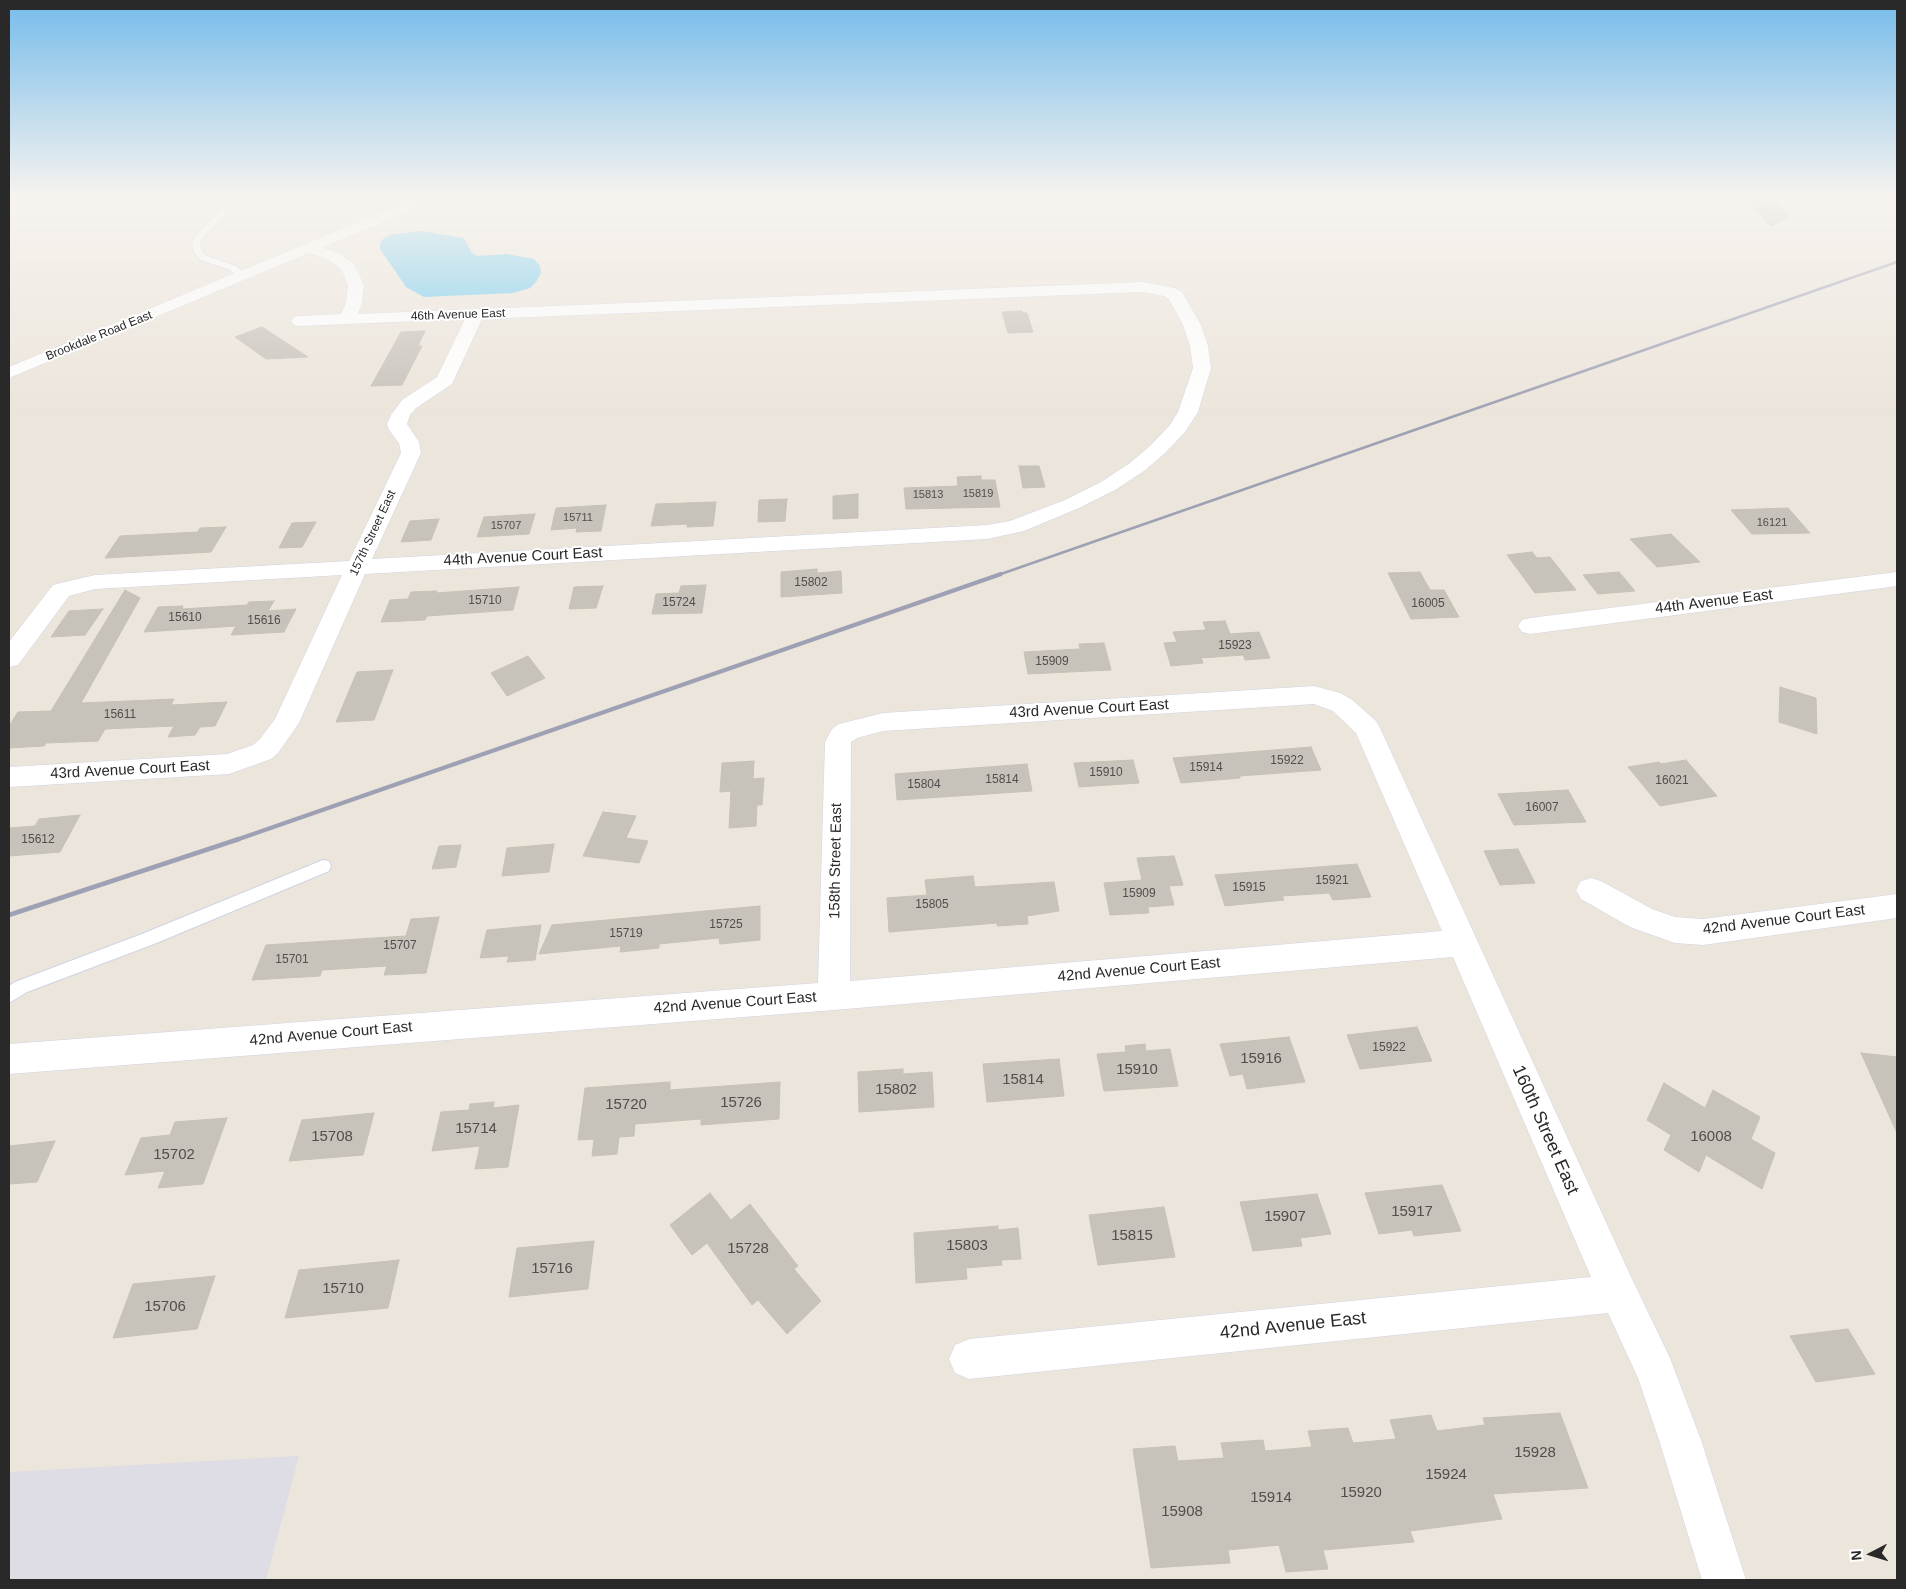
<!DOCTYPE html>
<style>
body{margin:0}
#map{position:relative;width:1906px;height:1589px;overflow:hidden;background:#ece5db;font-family:Helvetica,sans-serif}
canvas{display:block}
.frame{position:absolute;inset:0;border:10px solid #292929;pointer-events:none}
.north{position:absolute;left:1846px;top:1529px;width:50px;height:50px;-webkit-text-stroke:4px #fff;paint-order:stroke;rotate:265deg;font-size:14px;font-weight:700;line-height:20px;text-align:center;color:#292929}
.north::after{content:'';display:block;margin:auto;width:18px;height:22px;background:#292929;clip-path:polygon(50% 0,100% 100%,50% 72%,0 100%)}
</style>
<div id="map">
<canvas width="1906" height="1589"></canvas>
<div class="frame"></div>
<div class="north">N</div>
</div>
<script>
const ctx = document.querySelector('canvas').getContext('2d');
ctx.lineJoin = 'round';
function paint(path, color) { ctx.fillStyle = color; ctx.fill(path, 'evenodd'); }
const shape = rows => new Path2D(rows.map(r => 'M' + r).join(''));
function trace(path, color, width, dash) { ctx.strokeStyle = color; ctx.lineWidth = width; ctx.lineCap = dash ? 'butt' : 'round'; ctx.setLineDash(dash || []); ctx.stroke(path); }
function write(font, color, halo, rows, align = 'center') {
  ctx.font = font + ' Helvetica,sans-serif'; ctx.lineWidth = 4; ctx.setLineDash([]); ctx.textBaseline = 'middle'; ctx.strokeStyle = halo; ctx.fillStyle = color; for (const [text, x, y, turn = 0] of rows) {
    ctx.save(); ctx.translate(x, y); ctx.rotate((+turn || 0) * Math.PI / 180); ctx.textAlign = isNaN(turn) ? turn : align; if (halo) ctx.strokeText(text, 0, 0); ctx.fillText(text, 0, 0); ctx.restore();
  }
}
paint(shape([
 [299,1456,266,1580,9,1580,9,1472]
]), '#dedce4');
paint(shape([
 [421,231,464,238,472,253,477,256,507,254,534,259,540,266,541,273,536,282,530,288,513,293,424,297,406,287,380,249,380,244,383,239,390,235]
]), '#6bc9f0');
const building = shape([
 [1742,194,1769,194,1790,216,1771,227,1742,194],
 [1022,311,1023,313,1027,313,1033,332,1008,333,1002,312,1022,311],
 [262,327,308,357,266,359,235,337,262,327],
 [425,331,418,346,422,346,402,385,371,386,401,332,425,331],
 [1019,466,1039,466,1045,487,1023,488,1019,466],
 [981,476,981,480,995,480,1000,507,906,509,904,488,958,486,957,477,981,476],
 [858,494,858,518,833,519,833,496,858,494],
 [787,499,785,521,758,522,759,500,787,499],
 [716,502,713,526,687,527,687,524,651,526,656,504,716,502],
 [606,505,601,531,576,532,577,528,551,530,556,508,606,505],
 [1788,508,1810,533,1752,534,1731,510,1788,508],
 [535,514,529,534,477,537,484,517,535,514],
 [439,519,431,540,401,542,410,521,439,519],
 [316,522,302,547,279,548,292,523,316,522],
 [226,527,211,552,105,558,120,536,198,532,200,528,226,527],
 [1671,534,1700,562,1657,567,1630,539,1671,534],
 [1532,552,1537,558,1550,557,1576,590,1535,593,1507,555,1532,552],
 [817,569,817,573,841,571,842,593,781,597,781,572,817,569],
 [1420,572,1430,590,1444,590,1459,617,1411,619,1388,573,1420,572],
 [1619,572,1635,591,1598,594,1583,575,1619,572],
 [706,585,702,613,652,614,656,594,679,593,681,586,706,585],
 [603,586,596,608,569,609,574,587,603,586],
 [519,587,513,610,427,616,425,620,381,622,390,600,408,599,411,592,437,591,436,593,519,587],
 [125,590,140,598,81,703,174,699,171,705,227,702,215,726,200,727,195,735,168,737,174,726,105,729,98,741,46,743,44,746,9,748,9,726,18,712,51,711,125,590],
 [274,601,268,611,296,609,284,632,231,635,236,626,144,632,158,607,183,606,182,609,247,605,249,602,274,601],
 [103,609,85,635,51,637,69,611,103,609],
 [1225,621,1230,634,1259,632,1270,658,1245,660,1243,655,1201,658,1203,663,1171,666,1164,643,1177,642,1173,632,1206,630,1203,622,1225,621],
 [1104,643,1111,670,1028,674,1024,652,1080,649,1079,644,1104,643],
 [528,656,545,678,507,696,491,673,528,656],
 [393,670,374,720,336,722,357,672,393,670],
 [1780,687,1816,698,1817,734,1779,722,1780,687],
 [1311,747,1321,770,1240,776,1240,778,1181,783,1173,758,1311,747],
 [1133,760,1139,783,1079,787,1074,763,1133,760],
 [1686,760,1717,796,1660,806,1628,767,1659,762,1661,764,1686,760],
 [754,761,753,779,764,778,762,805,757,805,756,826,729,828,731,791,720,792,722,763,754,761],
 [1027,764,1032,791,897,800,895,774,1027,764],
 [1568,790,1586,822,1514,825,1498,794,1568,790],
 [603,812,636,816,626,838,648,841,639,863,583,856,603,812],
 [80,815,60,852,9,856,9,828,35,826,39,819,80,815],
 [554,844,549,872,502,876,507,848,554,844],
 [461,845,456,867,432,869,439,846,461,845],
 [1518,849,1535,883,1500,885,1484,851,1518,849],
 [1174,856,1183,885,1169,886,1174,905,1148,907,1149,913,1110,915,1104,883,1142,880,1137,858,1174,856],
 [1357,864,1371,897,1333,900,1329,893,1282,896,1284,900,1225,906,1215,875,1357,864],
 [973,876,975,887,1054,882,1059,911,1027,916,1028,924,997,926,997,923,889,932,887,898,927,895,925,880,973,876],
 [760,906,760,940,720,944,719,938,659,944,659,948,620,952,621,946,539,954,552,925,760,906],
 [439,917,426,973,384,975,387,966,322,970,320,976,252,980,266,945,406,936,411,919,439,917],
 [541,925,535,960,507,962,509,956,480,958,487,930,541,925],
 [1417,1027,1432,1061,1360,1069,1347,1035,1417,1027],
 [1289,1037,1305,1082,1247,1089,1243,1074,1230,1076,1220,1044,1289,1037],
 [1145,1044,1146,1051,1170,1049,1178,1086,1104,1091,1097,1054,1126,1052,1125,1046,1145,1044],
 [1861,1053,1897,1057,1897,1133,1861,1053],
 [1059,1059,1064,1096,987,1102,983,1064,1059,1059],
 [903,1069,903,1074,932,1072,934,1107,859,1112,858,1072,903,1069],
 [670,1082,670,1090,780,1082,779,1119,701,1125,701,1119,635,1124,634,1136,619,1137,617,1154,592,1156,594,1139,578,1140,585,1088,670,1082],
 [1664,1083,1705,1108,1713,1090,1760,1117,1751,1139,1775,1153,1762,1189,1706,1155,1699,1172,1664,1150,1671,1135,1647,1120,1664,1083],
 [494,1102,493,1108,519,1105,508,1167,475,1169,480,1146,432,1151,441,1112,469,1110,470,1104,494,1102],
 [374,1113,363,1155,289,1161,302,1120,374,1113],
 [227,1118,203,1184,158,1188,165,1171,125,1175,141,1138,170,1135,175,1122,227,1118],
 [55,1141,37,1182,9,1184,9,1146,55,1141],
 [1442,1185,1461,1231,1414,1236,1412,1230,1379,1234,1365,1193,1442,1185],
 [710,1193,731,1220,750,1204,798,1266,794,1269,821,1301,787,1334,758,1300,752,1305,707,1243,692,1255,670,1225,710,1193],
 [1317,1194,1331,1234,1300,1238,1302,1246,1253,1251,1240,1202,1317,1194],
 [1164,1207,1175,1257,1098,1265,1089,1215,1164,1207],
 [998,1226,998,1230,1018,1228,1021,1259,1001,1260,1002,1265,966,1268,967,1279,916,1283,914,1233,998,1226],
 [594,1241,588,1289,509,1297,517,1248,594,1241],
 [399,1260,388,1308,285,1318,299,1270,399,1260],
 [215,1276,197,1329,113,1338,133,1284,215,1276],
 [1848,1329,1875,1374,1816,1382,1790,1336,1848,1329],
 [1560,1413,1588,1488,1493,1494,1502,1519,1410,1531,1414,1542,1323,1550,1328,1569,1286,1572,1279,1545,1228,1550,1230,1563,1151,1568,1133,1449,1175,1446,1178,1461,1224,1458,1221,1443,1263,1440,1265,1451,1312,1447,1308,1431,1348,1428,1353,1443,1396,1439,1390,1420,1431,1415,1437,1431,1485,1425,1483,1418,1560,1413]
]);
paint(building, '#c7c2ba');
trace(building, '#c7c1b4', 1);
const service = shape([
 [37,194,47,194,9,215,9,210,37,194],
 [216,194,224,194,230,203,223,218,204,236,200,244,202,252,207,256,236,266,245,274,245,278,239,278,230,270,201,260,194,253,192,244,196,235,216,215,222,203,216,194],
 [1336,194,1346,194,1369,208,1362,210,1336,194],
 [323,860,329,861,331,866,329,871,154,944,27,992,9,1003,9,986,15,982,142,934,323,860]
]);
const minor = shape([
 [1677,194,1692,194,1690,197,1684,198,1679,197,1677,194],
 [309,243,339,253,354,264,364,285,362,303,358,314,1142,282,1175,288,1182,292,1201,325,1208,346,1211,368,1198,412,1185,432,1164,454,1144,471,1115,490,1079,508,1024,531,987,539,365,574,299,723,278,753,271,759,229,774,9,787,9,767,227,754,253,745,260,739,275,719,342,575,95,589,69,596,18,665,9,667,9,642,53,585,61,583,95,575,349,561,401,453,399,443,389,430,387,424,391,415,402,400,437,377,465,319,300,326,294,325,291,321,294,317,300,316,341,314,346,303,348,285,341,269,327,259,303,251,301,248,303,245,309,243],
 [1142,292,1164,296,1169,299,1183,325,1190,346,1193,368,1178,412,1170,425,1150,446,1130,463,1101,482,1065,500,1010,521,987,525,372,559,421,453,419,442,407,424,410,415,416,408,452,384,482,319,1142,292],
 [1897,572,1897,586,1530,634,1522,632,1518,626,1522,620,1530,618,1897,572],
 [1314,686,1340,693,1351,699,1376,721,1380,728,1632,1279,1670,1358,1701,1440,1746,1580,1702,1580,1659,1440,1638,1378,1608,1313,969,1379,955,1373,949,1359,955,1345,969,1339,1591,1277,1453,957,834,1010,9,1074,9,1044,818,983,825,742,832,729,839,724,883,713,1314,686],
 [1314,704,1333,711,1356,733,1442,931,850,981,851,742,857,738,883,731,1314,704],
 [1591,878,1601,881,1652,909,1675,917,1703,919,1897,894,1897,918,1703,945,1675,943,1630,927,1581,899,1576,890,1581,881,1591,878]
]);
const secondary = shape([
 [426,194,445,194,443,197,9,378,9,367,426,194]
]);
trace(service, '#d0d3e3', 2);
trace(minor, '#d0d3e3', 1);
trace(secondary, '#d0d3e3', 1);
paint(service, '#fff');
paint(minor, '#fff');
paint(secondary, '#fff');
trace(shape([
 [998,575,1897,262]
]), '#9ea0b4', 2.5);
trace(shape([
 [236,840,1001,574]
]), '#9ea0b4', 4);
trace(shape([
 [9,915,239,839]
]), '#9ea0b4', 4.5);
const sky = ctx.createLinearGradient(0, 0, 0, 416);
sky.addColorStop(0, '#76bceb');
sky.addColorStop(0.47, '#f6f3ef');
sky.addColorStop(1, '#f6f3ef00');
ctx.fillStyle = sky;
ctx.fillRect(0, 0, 1906, 416);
write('11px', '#504f4d', null, [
 ["15819",978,494],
 ["15813",928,495],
 ["15711",578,518],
 ["16121",1772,523],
 ["15707",506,526]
]);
write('12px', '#292929', '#fff', [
 ["46th Avenue East",458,315,-2],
 ["Brookdale Road East",99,336,-22],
 ["157th Street East",373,533,-65]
]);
write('12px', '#504f4d', null, [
 ["15802",811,583],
 ["15710",485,601],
 ["15724",679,603],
 ["16005",1428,604],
 ["15610",185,618],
 ["15616",264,621],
 ["15923",1235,646],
 ["15909",1052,662],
 ["15611",120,715],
 ["15922",1287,761],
 ["15914",1206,768],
 ["15910",1106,773],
 ["15814",1002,780],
 ["16021",1672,781],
 ["15804",924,785],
 ["16007",1542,808],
 ["15612",38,840],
 ["15921",1332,881],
 ["15915",1249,888],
 ["15909",1139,894],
 ["15805",932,905],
 ["15725",726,925],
 ["15719",626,934],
 ["15707",400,946],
 ["15701",292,960],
 ["15922",1389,1048]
]);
write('15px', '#292929', '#fff', [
 ["44th Avenue Court East",523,557,-3],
 ["44th Avenue East",1714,602,-7],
 ["43rd Avenue Court East",1089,709,-3],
 ["43rd Avenue Court East",130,770,-3],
 ["158th Street East",836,861,-89],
 ["42nd Avenue Court East",1784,920,-7],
 ["42nd Avenue Court East",1139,970,-5],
 ["42nd Avenue Court East",735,1003,-4],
 ["42nd Avenue Court East",331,1034,-5]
]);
write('15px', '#504f4d', null, [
 ["15916",1261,1059],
 ["15910",1137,1070],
 ["15814",1023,1080],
 ["15802",896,1090],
 ["15726",741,1103],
 ["15720",626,1105],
 ["15714",476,1129],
 ["15708",332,1137],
 ["16008",1711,1137],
 ["15702",174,1155],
 ["15917",1412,1212],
 ["15907",1285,1217],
 ["15815",1132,1236],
 ["15803",967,1246],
 ["15728",748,1249],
 ["15716",552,1269],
 ["15710",343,1289],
 ["15706",165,1307],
 ["15928",1535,1453],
 ["15924",1446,1475],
 ["15920",1361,1493],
 ["15914",1271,1498],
 ["15908",1182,1512]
]);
write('18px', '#292929', '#fff', [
 ["160th Street East",1545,1130,66],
 ["42nd Avenue East",1293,1326,-6]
]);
</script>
